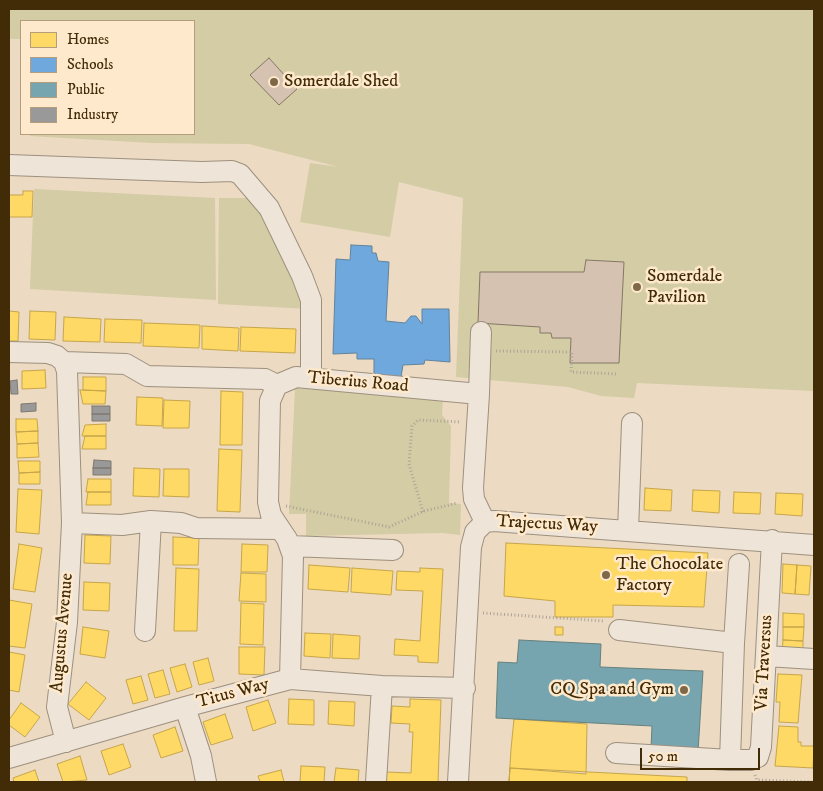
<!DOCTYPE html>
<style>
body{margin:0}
#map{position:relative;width:823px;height:791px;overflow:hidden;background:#ecdac2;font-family:"IM FELL DW Pica",serif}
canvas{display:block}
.frame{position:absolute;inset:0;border:10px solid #422b07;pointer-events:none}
.legend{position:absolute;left:20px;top:20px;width:175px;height:115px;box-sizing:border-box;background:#fee9cc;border:1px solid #b39d7d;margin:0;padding:6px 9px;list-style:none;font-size:15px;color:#422b07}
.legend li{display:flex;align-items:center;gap:10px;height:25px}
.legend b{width:25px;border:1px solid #b39d7d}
.scale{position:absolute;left:640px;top:748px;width:120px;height:22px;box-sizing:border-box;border:2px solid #422b07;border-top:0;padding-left:6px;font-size:15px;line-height:18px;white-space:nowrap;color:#422b07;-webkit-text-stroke:4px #fee9cc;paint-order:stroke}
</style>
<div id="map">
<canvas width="823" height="791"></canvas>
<div class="frame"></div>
<ul class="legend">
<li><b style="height:14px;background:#ffd966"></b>Homes</li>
<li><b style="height:14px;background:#6fa8dc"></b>Schools</li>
<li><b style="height:14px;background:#76a5af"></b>Public</li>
<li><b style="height:14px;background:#999"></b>Industry</li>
</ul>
<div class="scale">50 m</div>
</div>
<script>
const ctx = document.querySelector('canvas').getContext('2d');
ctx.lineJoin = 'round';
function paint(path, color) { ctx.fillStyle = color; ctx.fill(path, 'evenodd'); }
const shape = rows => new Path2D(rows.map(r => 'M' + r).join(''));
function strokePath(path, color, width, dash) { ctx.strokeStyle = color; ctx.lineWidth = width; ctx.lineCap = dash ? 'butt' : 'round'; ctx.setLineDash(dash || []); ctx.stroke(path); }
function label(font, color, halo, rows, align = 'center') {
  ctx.font = font + ' "IM FELL DW Pica",serif'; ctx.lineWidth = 5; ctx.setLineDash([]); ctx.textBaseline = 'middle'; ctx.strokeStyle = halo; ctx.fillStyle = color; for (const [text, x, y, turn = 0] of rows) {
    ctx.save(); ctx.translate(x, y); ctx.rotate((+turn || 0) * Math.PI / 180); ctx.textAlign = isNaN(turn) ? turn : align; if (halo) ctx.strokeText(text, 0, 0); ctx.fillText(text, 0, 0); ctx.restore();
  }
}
const green = shape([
 [9,9,814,9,814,391,637,383,634,398,601,396,568,387,456,377,463,198,399,182,390,237,300,222,310,163,339,167,249,144,152,143,30,136,30,134,194,134,194,21,21,21,21,39,9,39],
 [34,189,215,198,216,300,30,289],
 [219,198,267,198,309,309,218,304],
 [295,388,443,396,442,415,451,426,449,503,461,504,460,535,442,533,306,536,306,514,289,514]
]);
const homes = shape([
 [23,191,33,191,32,217,9,217,9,195,23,195,23,191],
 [9,311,19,312,18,341,9,341,9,311],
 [30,311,56,312,55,340,29,339,30,311],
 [64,317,101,319,100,342,63,341,64,317],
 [105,319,142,320,141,343,104,342,105,319],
 [144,323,200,325,199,348,143,346,144,323],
 [202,326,239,328,238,351,202,349,202,326],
 [241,327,296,329,295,353,240,351,241,327],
 [45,370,46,388,22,389,22,371,45,370],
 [83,377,106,377,106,391,83,390,83,377],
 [80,390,106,391,105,404,83,404,80,390],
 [221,391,243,392,242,445,220,445,221,391],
 [137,397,163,398,162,426,136,425,137,397],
 [164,400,190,401,189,428,163,428,164,400],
 [16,419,37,419,38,431,16,432,16,419],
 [106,424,106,436,82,436,85,425,106,424],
 [38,431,38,443,17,444,16,432,38,431],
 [85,436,106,436,106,449,82,449,85,436],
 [38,443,39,457,17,458,17,444,38,443],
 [219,449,242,450,240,512,217,511,219,449],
 [18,461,40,461,40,472,19,473,18,461],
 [134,468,160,469,159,497,133,496,134,468],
 [164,469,189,469,189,497,163,496,164,469],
 [40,472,40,484,19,484,19,473,40,472],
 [88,479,111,479,111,492,86,492,88,479],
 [645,488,672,490,671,511,644,510,645,488],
 [18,489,42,490,39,534,16,532,18,489],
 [693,490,720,491,719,513,692,511,693,490],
 [88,492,111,492,111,505,86,505,88,492],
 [734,492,761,493,760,514,733,513,734,492],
 [776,493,803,494,802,516,775,514,776,493],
 [85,535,111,536,110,564,84,563,85,535],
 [173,537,199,538,198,565,173,565,173,537],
 [506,543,708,553,704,607,613,605,613,617,555,617,555,601,504,596,506,543],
 [19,544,42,548,35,592,13,589,19,544],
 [242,544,268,545,267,572,241,572,242,544],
 [783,564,797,565,795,594,782,593,783,564],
 [309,565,350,568,348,592,308,589,309,565],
 [797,565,811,566,809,595,795,594,797,565],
 [176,568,199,569,197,631,174,631,176,568],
 [352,568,393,571,391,595,351,592,352,568],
 [420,568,443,569,438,663,418,662,418,656,394,655,395,639,420,641,423,591,396,590,397,571,420,572,420,568],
 [241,573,266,574,266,602,239,601,241,573],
 [84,582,110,583,109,611,83,610,84,582],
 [9,600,32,604,25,648,9,646,9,600],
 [241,603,264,604,263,645,240,644,241,603],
 [783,613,804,614,804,627,783,627,783,613],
 [83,627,109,631,105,658,80,654,83,627],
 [555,627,563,627,563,635,555,635,555,627],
 [783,627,804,627,803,641,783,640,783,627],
 [305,633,331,634,330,658,304,656,305,633],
 [333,634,360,636,359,659,332,658,333,634],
 [783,640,803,641,803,654,782,653,783,640],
 [239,647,265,647,264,675,239,674,239,647],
 [9,652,25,655,19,692,9,690,9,652],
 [208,658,214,681,199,685,193,662,208,658],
 [185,664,192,687,177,692,170,668,185,664],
 [163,670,170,694,155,698,148,674,163,670],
 [778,674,802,675,798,723,779,722,780,702,776,702,778,674],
 [141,676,148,700,133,704,126,680,141,676],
 [86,682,106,698,89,720,68,704,86,682],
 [289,699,314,700,314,725,288,724,289,699],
 [410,699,441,700,438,782,386,782,386,772,411,773,413,732,409,732,410,724,391,723,392,706,410,707,410,699],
 [268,700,276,723,253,731,246,707,268,700],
 [329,701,355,702,354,726,328,724,329,701],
 [21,703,40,717,25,737,9,725,9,720,21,703],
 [225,714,233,738,211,745,203,722,225,714],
 [514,719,587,724,586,774,510,768,509,782,511,749,514,719],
 [779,726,798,727,798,742,801,742,801,746,814,746,813,768,775,766,779,726],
 [175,727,183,751,161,758,153,735,175,727],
 [123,744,131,767,109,775,101,751,123,744],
 [80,756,87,780,63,782,57,764,80,756],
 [301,766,325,767,324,782,300,782,301,766],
 [336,768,359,770,358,782,334,782,336,768],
 [510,768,687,777,687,782,509,782,510,768],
 [35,770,39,782,14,782,13,778,35,770],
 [281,770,284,782,260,782,258,776,281,770]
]);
const schools = shape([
 [351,245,372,246,372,253,376,253,378,261,389,262,386,321,405,323,411,316,416,316,422,324,422,309,449,309,450,362,425,360,424,364,403,365,401,377,374,375,374,359,357,359,357,353,333,354,336,259,350,260,351,245]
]);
const public = shape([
 [519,640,601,644,600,667,703,671,698,752,651,748,652,726,496,718,498,662,517,663,519,640]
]);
const industry = shape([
 [17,380,18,394,11,394,10,381,17,380],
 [36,403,36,411,21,412,21,404,36,403],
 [92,406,110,406,110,414,92,414,92,406],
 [92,414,110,414,110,421,92,421,92,414],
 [94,460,111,461,111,468,93,468,94,460],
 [93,468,111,468,111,475,93,475,93,468]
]);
const building = shape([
 [269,58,297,89,279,105,250,75,269,58],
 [586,260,624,262,619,363,570,363,571,338,552,338,551,333,540,333,540,327,478,323,480,272,584,272,586,260]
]);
const path = shape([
 [496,351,572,352,571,372,617,374],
 [286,506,389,527,424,511,458,503],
 [423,512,409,464,412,426,418,420,461,422],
 [483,613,604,621],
 [755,775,757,780,814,782],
 [483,782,483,781]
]);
const minor = shape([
 [9,165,202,172,232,171,240,174,269,208,302,276,311,300,311,378],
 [9,352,48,353,57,356,64,362,67,371,72,523,67,622,57,707,66,742],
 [64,362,126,364,147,376,265,379,277,385],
 [479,394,481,332],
 [72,523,122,525,151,521,181,523,196,528,279,529],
 [628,531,632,423],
 [290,546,393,550],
 [619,630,734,643],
 [145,631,151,521],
 [766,656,814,659],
 [290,679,293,556,287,539,271,515,268,502,270,401,277,385,296,377,479,394,473,488,474,499,485,522],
 [185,707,201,756,206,782],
 [616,753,730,760,734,643,739,564],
 [9,758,185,707,290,679,382,686,465,688],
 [730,760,751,760,758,757,761,747,772,540],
 [376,782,382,686],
 [458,782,471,547,475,532,485,522,494,521,814,545]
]);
const markers = [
 [274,82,5,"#7e6848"],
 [637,287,5,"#7e6848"],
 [606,575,5,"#7e6848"],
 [684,690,5,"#7e6848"]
];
const poiNames = [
 ["Somerdale Shed",284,82],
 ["Somerdale",647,277],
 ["Pavilion",647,298],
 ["The Chocolate",616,565],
 ["Factory",616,586],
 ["CQ Spa and Gym",674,690,"right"]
];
const streetNames = [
 ["Tiberius Road",358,383,5],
 ["Trajectus Way",547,525,3],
 ["Augustus Avenue",63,633,-85],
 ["Via Traversus",765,663,-87],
 ["Titus Way",233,694,-15]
];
paint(green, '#d3cca4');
paint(homes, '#ffd966');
strokePath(homes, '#c6a54a', 1);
paint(schools, '#6fa8dc');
strokePath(schools, '#62829c', 1);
paint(public, '#76a5af');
strokePath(public, '#66807d', 1);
paint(industry, '#999');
strokePath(industry, '#7f786d', 1);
paint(building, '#d6c2b0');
strokePath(building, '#847866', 1);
strokePath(minor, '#9d907e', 22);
strokePath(path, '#aca497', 3, [1, 2.5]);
strokePath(minor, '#eee4d8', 20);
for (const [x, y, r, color] of markers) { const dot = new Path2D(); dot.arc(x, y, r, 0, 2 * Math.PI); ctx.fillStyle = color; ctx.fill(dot); strokePath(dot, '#fee9cc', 2); }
label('18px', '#422b07', '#fee9cc', poiNames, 'left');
label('18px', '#422b07', '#fee9cc', streetNames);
</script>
